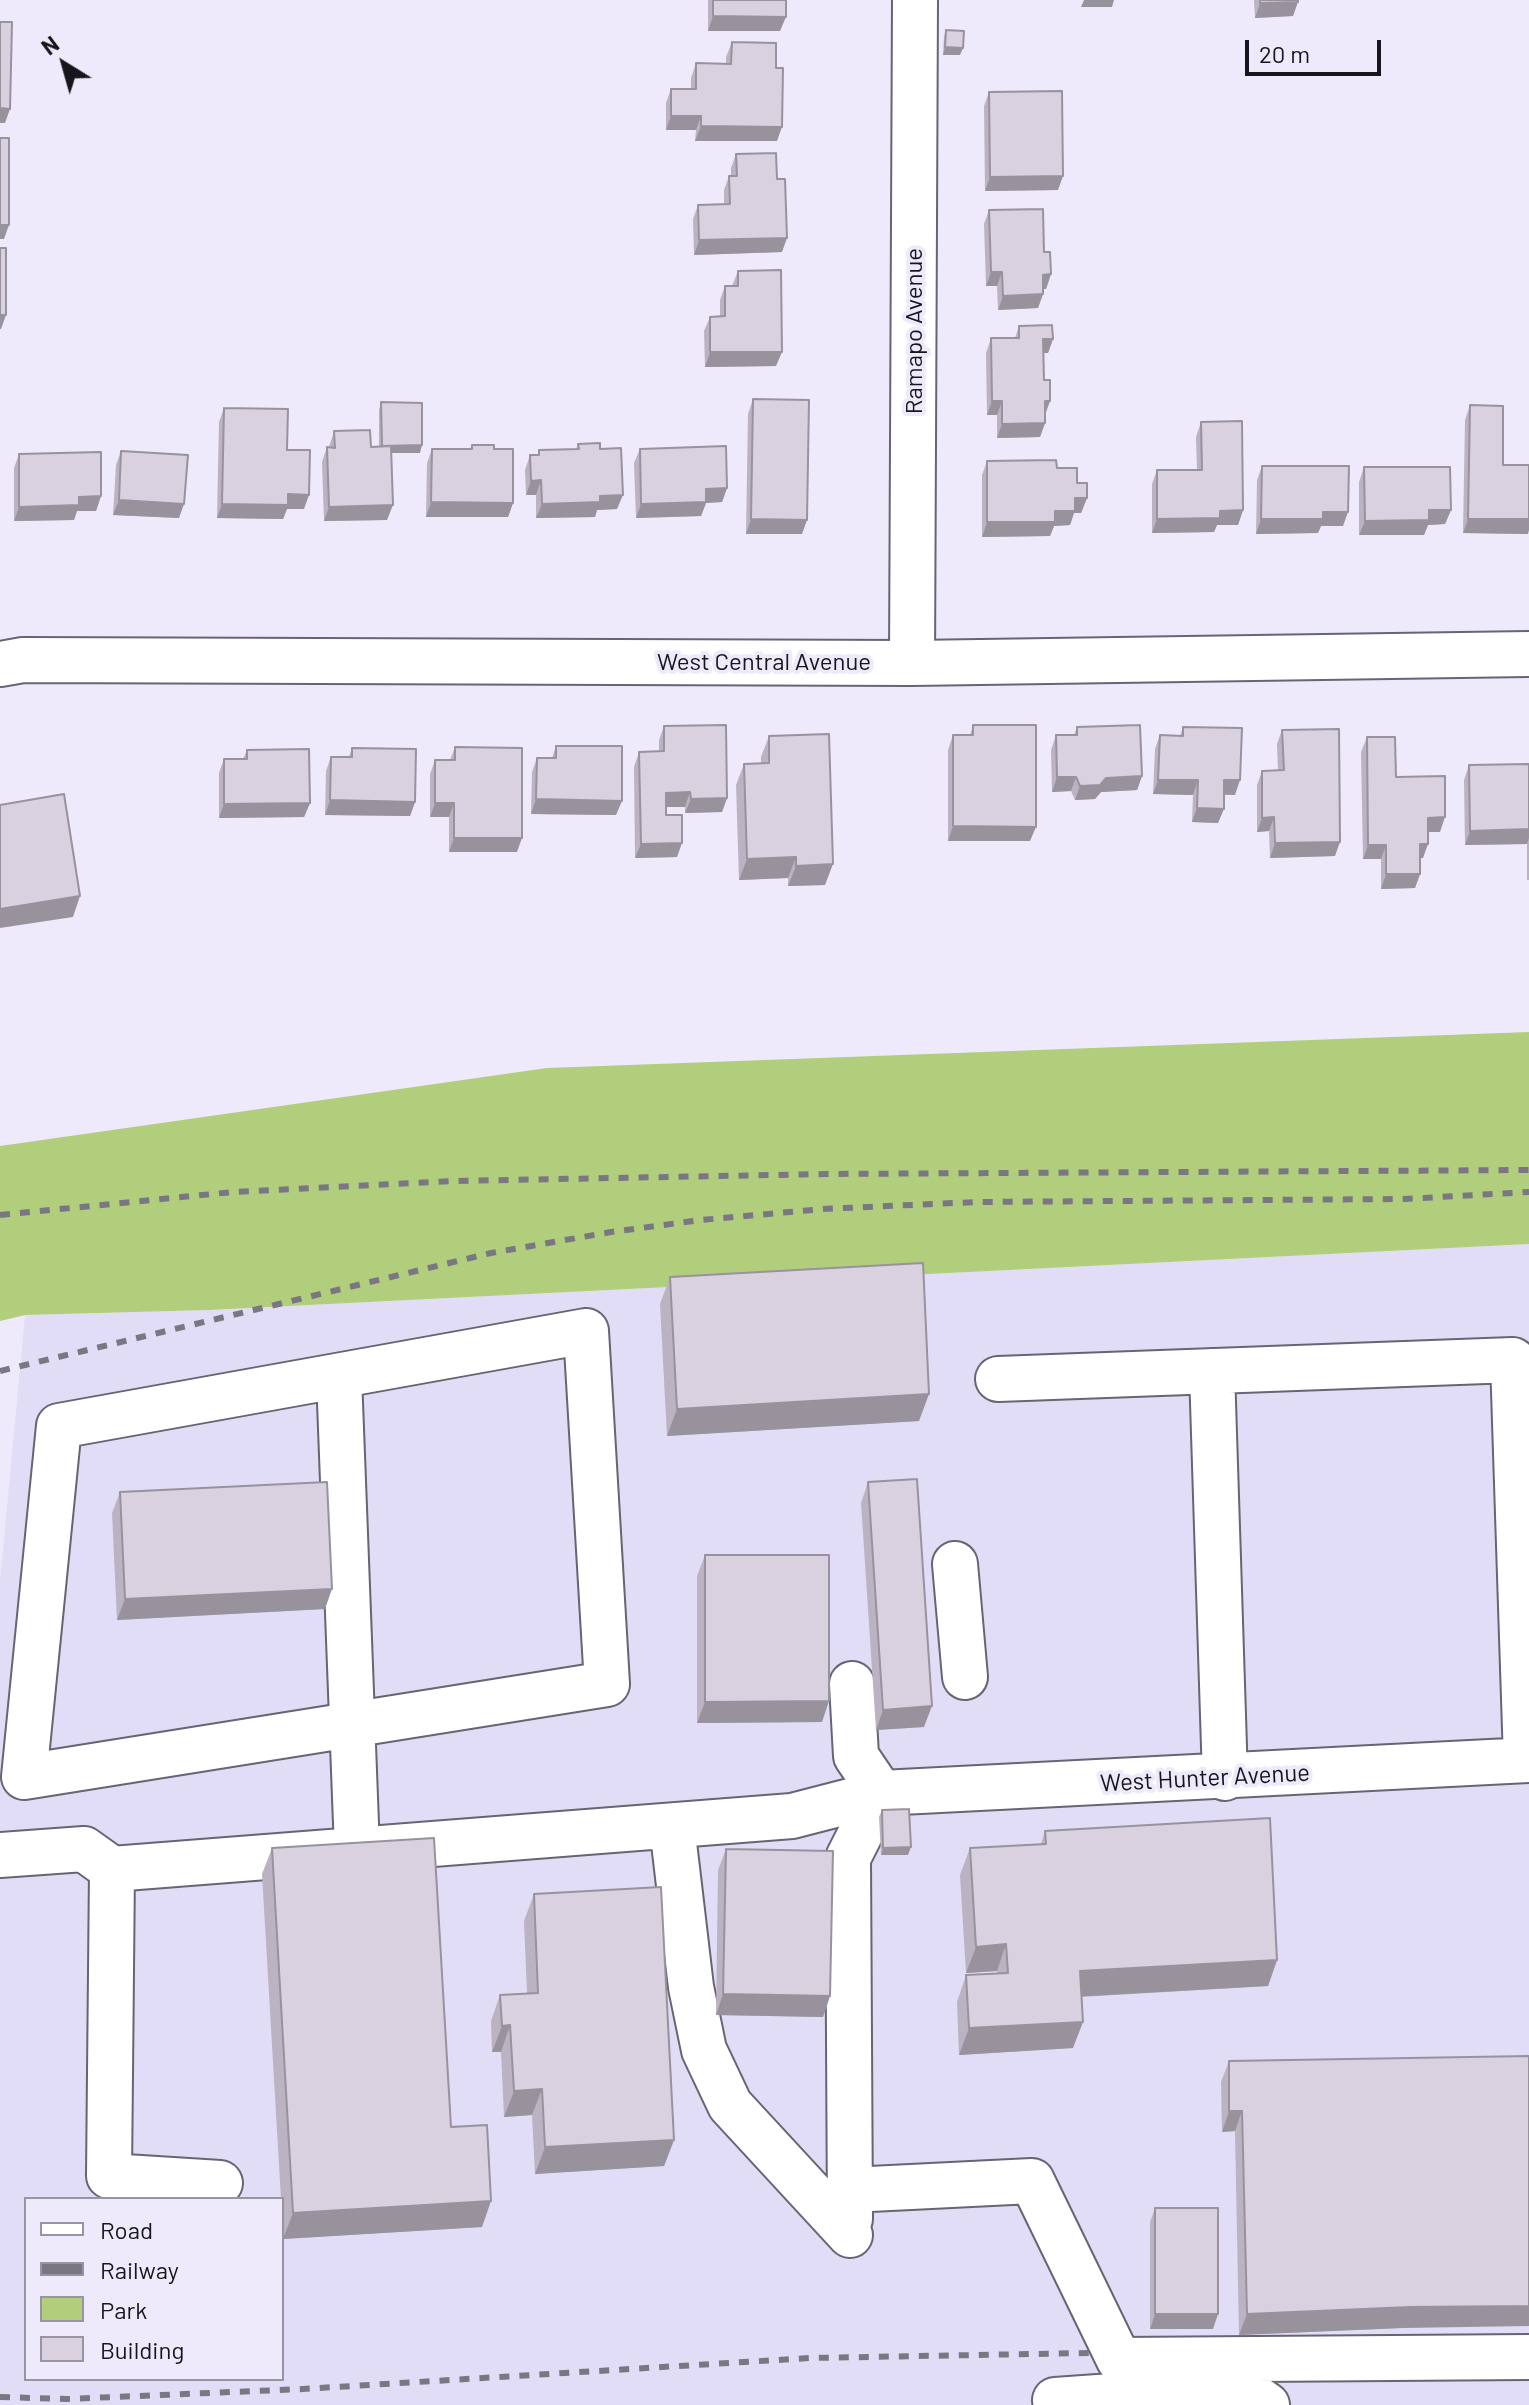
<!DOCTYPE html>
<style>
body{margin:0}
#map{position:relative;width:1529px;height:2405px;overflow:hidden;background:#eeeafc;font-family:Barlow,sans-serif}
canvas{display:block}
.legend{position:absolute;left:24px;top:2197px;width:260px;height:184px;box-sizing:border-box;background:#eeeafc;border:2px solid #9895a2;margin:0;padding:10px 14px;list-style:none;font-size:24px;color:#17161c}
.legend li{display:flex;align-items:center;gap:16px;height:40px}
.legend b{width:40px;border:2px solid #9895a2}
.north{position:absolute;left:24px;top:24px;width:80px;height:80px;-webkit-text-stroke:6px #eeeafc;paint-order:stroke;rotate:323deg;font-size:22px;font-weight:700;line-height:32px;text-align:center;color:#17161c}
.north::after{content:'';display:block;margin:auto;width:28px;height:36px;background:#17161c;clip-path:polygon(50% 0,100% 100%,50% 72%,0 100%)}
.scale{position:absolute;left:1245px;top:40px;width:136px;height:36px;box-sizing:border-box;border:4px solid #17161c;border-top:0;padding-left:10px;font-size:24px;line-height:28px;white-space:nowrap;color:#17161c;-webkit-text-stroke:6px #eeeafc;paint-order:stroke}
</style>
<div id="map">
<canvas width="1529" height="2405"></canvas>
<ul class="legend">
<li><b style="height:10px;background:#fff"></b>Road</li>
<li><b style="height:10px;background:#7a7783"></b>Railway</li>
<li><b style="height:22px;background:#b1ce7c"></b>Park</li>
<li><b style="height:22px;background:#d9d0e0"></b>Building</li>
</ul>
<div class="north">N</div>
<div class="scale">20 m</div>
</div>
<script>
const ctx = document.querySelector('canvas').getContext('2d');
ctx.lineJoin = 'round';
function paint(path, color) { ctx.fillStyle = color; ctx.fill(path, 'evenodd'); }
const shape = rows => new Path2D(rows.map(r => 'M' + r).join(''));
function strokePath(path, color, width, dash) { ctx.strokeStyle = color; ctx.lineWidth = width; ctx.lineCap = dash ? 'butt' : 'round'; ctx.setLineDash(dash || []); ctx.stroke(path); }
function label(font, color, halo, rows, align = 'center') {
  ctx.font = font + ' Barlow,sans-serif'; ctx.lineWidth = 8; ctx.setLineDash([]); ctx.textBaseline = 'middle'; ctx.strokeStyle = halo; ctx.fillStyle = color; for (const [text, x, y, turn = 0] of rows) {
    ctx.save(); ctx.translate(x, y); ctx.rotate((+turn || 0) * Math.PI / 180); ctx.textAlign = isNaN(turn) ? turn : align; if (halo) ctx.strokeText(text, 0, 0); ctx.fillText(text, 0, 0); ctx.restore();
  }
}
const built = shape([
 [1529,1244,1529,2405,0,2405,0,1581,25,1315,209,1310],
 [26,2199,282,2199,282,2379,26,2379]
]);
const green = shape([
 [1529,1032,1529,1244,209,1310,25,1315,0,1321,0,1146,547,1068]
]);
const minor = shape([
 [912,663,915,0],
 [0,664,23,660,912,663,1529,654],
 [586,1331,607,1684,24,1777,59,1426,586,1331],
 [1212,1371,1225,1778],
 [339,1376,357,1850],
 [998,1379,1513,1360,1526,1760],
 [955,1564,965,1677],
 [852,1684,856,1756,881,1793],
 [672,1826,691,1987,704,2050,730,2105,850,2235],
 [0,1855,84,1849,112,1869],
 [220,2183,109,2176,112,1869,792,1816,881,1793,1529,1760],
 [850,2190,1032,2181,1119,2360,1529,2357],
 [850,2219,848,1858,881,1793],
 [1055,2400,1241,2387,1267,2405]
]);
const rail = shape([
 [0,1215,233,1192,452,1181,826,1174,1529,1170],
 [0,1371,491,1253,611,1232,701,1220,823,1209,977,1202,1404,1199,1529,1192],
 [0,2397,67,2399,303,2389,810,2358,1089,2353]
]);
const wall = shape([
 [708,0,786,0,780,31,708,31],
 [1254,0,1298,0,1293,16,1255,18],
 [946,30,960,55,943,55,944,37],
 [732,42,777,141,695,141,696,130,666,130,666,103,671,89,691,89,691,78,696,63,726,64,726,57],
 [989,92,1058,190,985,191,984,106],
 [736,154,777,179,782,252,694,255,693,219,698,205,724,204,724,190,729,176,731,176,731,168],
 [989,210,1044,252,1051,274,1046,289,1043,289,1043,294,1038,308,998,310,997,286,986,286,984,224],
 [738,271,776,366,705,367,704,331,710,317,720,316,720,300,725,286,732,286],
 [1019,326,1053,339,1048,353,1043,353,1044,380,1050,401,1045,414,1045,423,1040,437,997,438,997,415,987,415,986,353,991,338,1015,338],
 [753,399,802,534,746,534,748,414],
 [381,402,420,453,391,453,387,520,324,521,322,462,327,447,329,447,334,431,371,447,379,446,379,410],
 [1470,405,1503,465,1528,534,1463,533,1465,420],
 [224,408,287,450,304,509,287,509,283,519,217,518,219,422],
 [1201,422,1243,510,1238,525,1217,525,1214,532,1152,533,1152,484,1157,470,1197,470,1196,437],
 [578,444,600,449,617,509,597,510,595,517,536,518,536,495,526,495,525,470,530,455,538,455,539,450,576,449],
 [472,445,494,449,513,503,508,517,426,517,427,463,432,449,470,449],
 [640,449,727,488,722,502,706,503,701,516,636,518,634,463],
 [121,451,179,518,113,515,116,465],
 [19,454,101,496,96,511,77,511,74,520,14,521,14,468],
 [987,461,1057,468,1077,483,1087,498,1081,513,1074,513,1070,525,1054,526,1050,536,982,537,982,475],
 [1262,466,1343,526,1321,526,1318,533,1256,534,1257,480],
 [1364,467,1451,510,1445,524,1428,525,1424,535,1359,535,1359,482],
 [973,725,1030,841,948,841,948,750,953,735,970,735],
 [664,726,727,798,722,812,685,813,685,807,666,807,666,815,677,857,635,858,634,767,639,752,659,752,659,740],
 [1077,727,1142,776,1137,790,1101,792,1095,799,1075,800,1071,791,1052,792,1051,750,1056,735,1074,735],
 [1183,727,1235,795,1224,795,1218,823,1192,822,1193,795,1153,794,1155,749,1160,735,1180,736],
 [1282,730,1335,856,1270,858,1269,831,1257,832,1257,785,1262,771,1278,771,1277,744],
 [769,736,825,885,788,886,788,878,739,880,736,785,744,764,761,764,761,757],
 [1367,737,1396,777,1440,832,1428,832,1423,858,1420,858,1420,874,1415,888,1381,889,1381,859,1363,859,1361,752],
 [556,746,616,815,531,814,532,772,537,758,552,758],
 [455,747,517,852,449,852,449,817,430,817,430,774,435,760,450,760],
 [352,748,415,802,410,816,325,815,326,771,331,757,349,757],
 [247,750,310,803,304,817,219,818,219,773,224,759,243,759],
 [1529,764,1529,880,1527,880,1527,844,1465,845,1464,780,1469,765],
 [670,1277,919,1421,667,1436,660,1304],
 [868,1482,924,1727,876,1730,861,1503],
 [120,1492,325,1609,117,1620,112,1513],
 [705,1555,822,1722,697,1723,697,1576],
 [882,1810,908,1855,881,1855,879,1817],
 [1045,1831,1277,1960,1268,1986,1081,1997,1073,2048,959,2055,957,2002,966,1975,997,1974,997,1971,966,1973,960,1875,970,1848,1041,1844],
 [272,1848,482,2227,283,2239,282,2199,281,2199,262,1874],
 [726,1849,830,1996,823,2017,716,2015,718,1870],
 [534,1894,674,2140,664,2166,535,2174,532,2115,504,2117,501,2052,492,2052,491,2021,500,1995,527,1993,524,1921],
 [1229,2061,1402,2328,1239,2335,1235,2131,1222,2132,1221,2082],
 [1155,2208,1213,2329,1150,2329,1150,2222]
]);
const shadedWall = shape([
 [1084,0,1114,0,1112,7,1081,7],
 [1298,2,1293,16,1255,18,1260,3],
 [713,16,786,17,780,31,708,31],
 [945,47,963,48,960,55,943,55],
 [0,108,10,109,5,123,0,123],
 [671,116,701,116,696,130,666,130],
 [701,126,782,127,777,141,695,141],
 [1063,176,1058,190,985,191,990,177],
 [0,225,9,225,4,239,0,239],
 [787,238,782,252,694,255,699,240],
 [991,272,1002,272,997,286,986,286],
 [1051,274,1046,289,1038,289,1043,275],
 [1043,294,1038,308,998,310,1003,296],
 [0,315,6,315,1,329,0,329],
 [1043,339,1053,339,1048,353,1038,353],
 [710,352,782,352,776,366,705,367],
 [992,401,1002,401,997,415,987,415],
 [1045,401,1050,401,1045,415],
 [1045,423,1040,437,997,438,1002,424],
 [422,445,420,453,379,453,382,446],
 [541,480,536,495,526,495,531,481],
 [727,488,722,502,706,503,701,516,636,518,641,504,706,489],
 [288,494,309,495,304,509,287,509,283,519,217,518,222,504],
 [623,495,617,509,597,510,595,517,536,518,542,504,600,496],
 [101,496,96,511,77,511,74,520,14,521,19,507,79,497],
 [1075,498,1087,498,1081,513,1074,513,1070,525,1054,526,1050,536,982,537,987,522,1055,511],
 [119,500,184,504,179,518,113,515],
 [431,502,513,503,508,517,426,517],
 [393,505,387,520,324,521,329,507],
 [1243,510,1238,525,1217,525,1214,532,1152,533,1157,519,1220,511],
 [1429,510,1451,510,1445,524,1428,525,1424,535,1359,535,1365,521],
 [1323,512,1348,512,1343,526,1321,526,1318,533,1256,534,1261,519],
 [1529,518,1529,530,1528,534,1463,533,1468,519],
 [751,519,807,520,802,534,746,534],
 [1142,776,1137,790,1101,792,1095,799,1075,800,1080,786,1106,778],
 [1057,777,1076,777,1071,791,1052,792],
 [1158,780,1198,780,1193,795,1153,794],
 [1224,780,1240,780,1235,795,1219,794],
 [690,792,685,807,661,807,666,793],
 [727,798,722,812,685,813,691,799],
 [536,799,622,801,616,815,531,814],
 [330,800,415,802,410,816,325,815],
 [310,803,304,817,219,818,224,804],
 [435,803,454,803,449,817,430,817],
 [1197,808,1224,809,1218,823,1192,822],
 [1274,817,1269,831,1257,832,1262,818],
 [1445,817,1440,832,1423,832,1428,818],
 [953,826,1036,827,1030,841,948,841],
 [1529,829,1529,838,1527,844,1465,845,1470,831],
 [454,838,522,838,517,852,449,852],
 [1340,842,1335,856,1270,858,1275,843],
 [682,843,677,857,635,858,641,844],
 [1420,844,1428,844,1423,858,1415,858],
 [1368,845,1386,845,1381,859,1363,859],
 [796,857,788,878,739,880,747,859],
 [833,864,825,885,788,886,796,866],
 [1386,874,1420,874,1415,888,1381,889],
 [80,896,73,917,0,928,0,909],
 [929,1394,919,1421,667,1436,677,1409],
 [332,1589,325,1609,117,1620,125,1599],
 [829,1701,822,1722,697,1723,705,1702],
 [932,1706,924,1727,876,1730,883,1710],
 [911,1847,908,1855,881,1855,883,1848],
 [1006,1944,997,1971,966,1973,976,1947],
 [1277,1960,1268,1986,1071,1997,1080,1971],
 [723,1994,830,1996,823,2017,716,2015],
 [1083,2022,1073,2048,959,2055,969,2028],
 [510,2025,501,2052,492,2052,502,2026],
 [542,2089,532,2115,504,2117,514,2091],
 [1229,2111,1242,2111,1235,2131,1222,2132],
 [674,2140,664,2166,535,2174,545,2147],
 [491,2201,482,2227,283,2239,293,2213],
 [1529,2306,1529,2326,1402,2328,1239,2335,1247,2314,1410,2307],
 [1155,2314,1218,2314,1213,2329,1150,2329]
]);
const building = shape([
 [713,0,786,0,786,17,713,16,713,0],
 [1260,0,1298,0,1298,2,1260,3,1260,0],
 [0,22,12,22,10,109,0,108,0,22],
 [946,30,964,31,963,48,945,47,946,30],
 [732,42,776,43,776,68,783,68,782,127,701,126,701,116,671,116,671,89,696,89,696,63,731,64,732,42],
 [1062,91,1063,176,990,177,989,92,1062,91],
 [0,138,9,138,9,225,0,225,0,138],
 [776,153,777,179,785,179,787,238,699,240,698,205,730,204,729,176,737,176,736,154,776,153],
 [1043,209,1044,252,1050,252,1051,274,1043,275,1043,294,1003,296,1002,272,991,272,989,210,1043,209],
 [0,248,6,248,6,315,0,315,0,248],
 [781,270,782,352,710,352,710,317,725,316,725,286,738,286,738,271,781,270],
 [1052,325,1053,339,1043,339,1044,380,1050,380,1050,401,1045,401,1045,423,1002,424,1002,401,992,401,991,338,1019,338,1019,326,1052,325],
 [753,399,809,400,807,520,751,519,753,399],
 [381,402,422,403,422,445,382,446,381,402],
 [1470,405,1503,406,1503,465,1529,465,1529,519,1468,519,1470,405],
 [224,408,288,409,287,450,310,450,309,495,288,494,288,505,222,504,224,408],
 [1242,421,1243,510,1220,511,1220,518,1157,519,1157,470,1202,470,1201,422,1242,421],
 [370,430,371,447,391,446,393,505,329,507,327,447,335,448,334,431,370,430],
 [600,443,600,449,621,448,623,495,600,496,600,502,542,504,541,480,531,481,530,455,539,455,539,450,579,449,578,444,600,443],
 [472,445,494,445,494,449,513,449,513,503,431,502,432,449,472,449,472,445],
 [726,446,727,488,706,489,706,502,641,504,640,449,726,446],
 [121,451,188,455,184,504,119,500,121,451],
 [101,452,101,496,79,497,79,505,19,507,19,454,101,452],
 [1056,460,1057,468,1077,468,1077,483,1087,483,1087,498,1075,498,1075,511,1055,511,1055,522,987,522,987,461,1056,460],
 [1262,466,1349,466,1348,512,1323,512,1323,519,1261,519,1262,466],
 [1364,467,1450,467,1451,510,1429,510,1429,520,1365,521,1364,467],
 [726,725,727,798,691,799,690,792,666,793,666,815,682,815,682,843,641,844,639,752,664,751,664,726,726,725],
 [973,725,1036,725,1036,827,953,826,953,735,973,735,973,725],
 [1140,725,1142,776,1106,778,1100,785,1080,786,1076,777,1057,777,1056,735,1077,735,1077,727,1140,725],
 [1183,727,1242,728,1240,780,1224,780,1224,809,1197,808,1198,780,1158,780,1160,735,1183,736,1183,727],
 [1339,729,1340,842,1275,843,1274,817,1262,818,1262,771,1284,770,1282,730,1339,729],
 [829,734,833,864,796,866,796,857,747,859,744,764,769,763,769,736,829,734],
 [1367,737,1395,737,1396,777,1445,776,1445,817,1428,818,1428,844,1420,844,1420,874,1386,874,1386,845,1368,845,1367,737],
 [556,746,622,746,622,801,536,799,537,758,556,758,556,746],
 [455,747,522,748,522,838,454,838,454,803,435,803,435,760,455,760,455,747],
 [352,748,416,749,415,802,330,800,331,757,352,757,352,748],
 [309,749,310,803,224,804,224,759,247,759,247,750,309,749],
 [1529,764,1529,829,1470,831,1469,765,1529,764],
 [64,794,80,896,0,909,0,805,64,794],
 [923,1263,929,1394,677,1409,670,1277,923,1263],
 [917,1479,932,1706,883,1710,868,1482,917,1479],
 [327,1482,332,1589,125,1599,120,1492,327,1482],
 [705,1555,829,1555,829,1701,705,1702,705,1555],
 [909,1809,911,1847,883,1848,882,1810,909,1809],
 [1270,1818,1277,1960,1080,1971,1083,2022,969,2028,966,1975,1008,1973,1006,1944,976,1947,970,1848,1046,1844,1045,1831,1270,1818],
 [434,1838,451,2127,487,2125,491,2201,293,2213,272,1848,434,1838],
 [726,1849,833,1851,830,1996,723,1994,726,1849],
 [661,1887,674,2140,545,2147,542,2089,514,2091,510,2025,502,2026,500,1995,538,1993,534,1894,661,1887],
 [1529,2056,1529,2306,1410,2307,1247,2314,1242,2111,1229,2111,1229,2061,1529,2056],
 [1155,2208,1218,2208,1218,2314,1155,2314,1155,2208]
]);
const streetNames = [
 ["Ramapo Avenue",914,331,-90],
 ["West Central Avenue",764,662],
 ["West Hunter Avenue",1205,1778,-3]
];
paint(built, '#e2ddf6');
paint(green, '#b1ce7c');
strokePath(minor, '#676473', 48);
strokePath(minor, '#fff', 44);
strokePath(rail, '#7a7783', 6, [10, 10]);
paint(wall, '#bbb3c1');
paint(shadedWall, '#98929d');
paint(building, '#d9d0e0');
strokePath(building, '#98929d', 2);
label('24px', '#17161c', '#eeeafc', streetNames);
</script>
